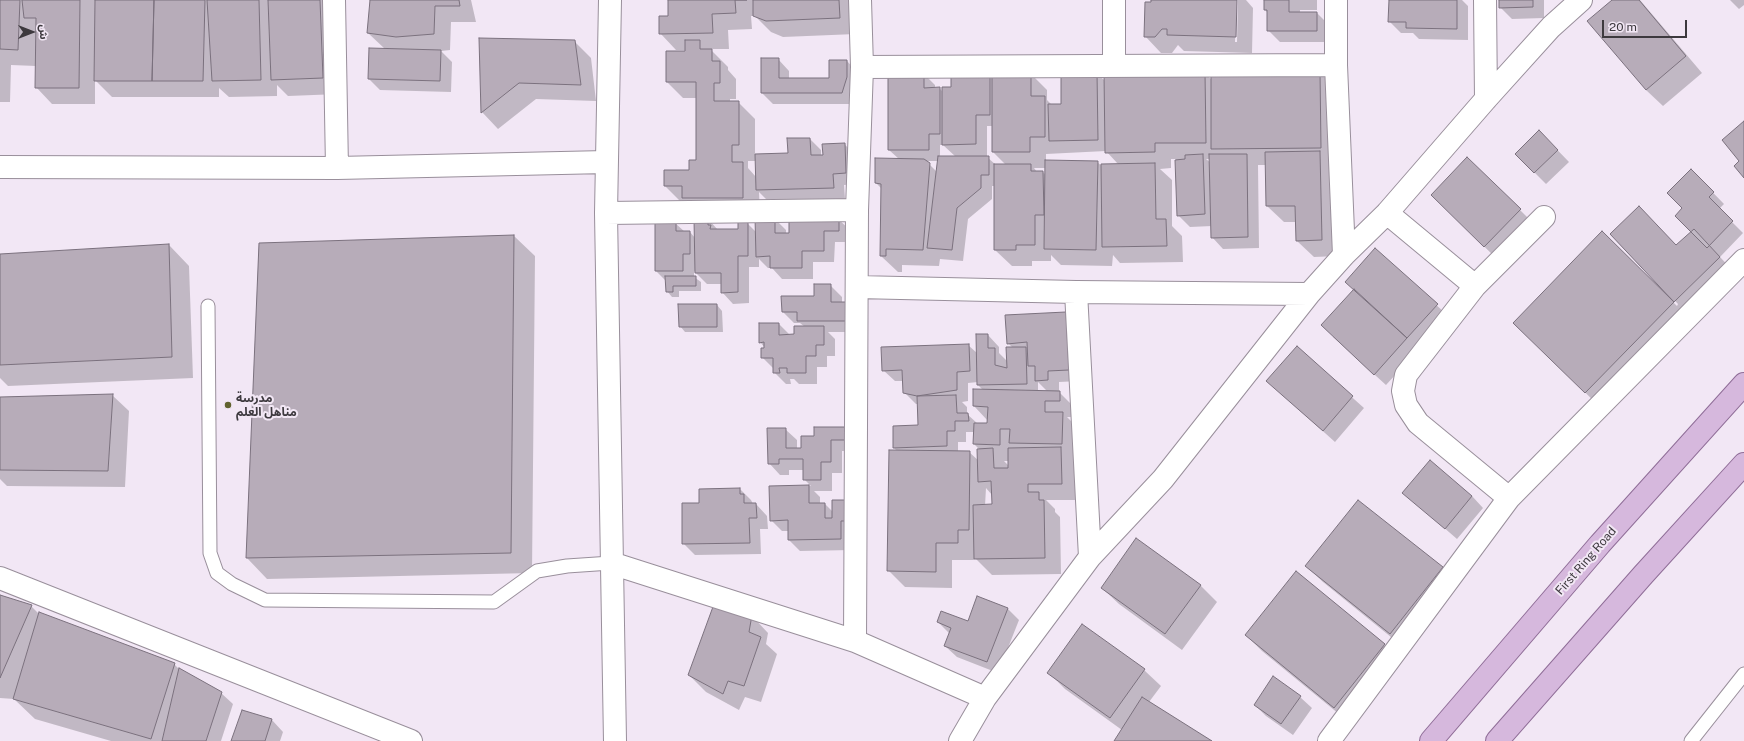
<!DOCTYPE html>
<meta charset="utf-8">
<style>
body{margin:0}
#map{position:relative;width:1744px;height:741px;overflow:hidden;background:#f2e7f5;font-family:"Public Sans","Noto Sans Arabic",sans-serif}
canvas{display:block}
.north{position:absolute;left:12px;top:12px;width:40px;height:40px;-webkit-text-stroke:3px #f2e7f5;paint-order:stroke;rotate:90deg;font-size:11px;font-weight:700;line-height:16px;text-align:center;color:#3d393e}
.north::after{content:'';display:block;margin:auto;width:14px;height:18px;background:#3d393e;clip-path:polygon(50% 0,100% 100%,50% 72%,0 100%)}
.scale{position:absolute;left:1602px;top:20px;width:85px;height:18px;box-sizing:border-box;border:2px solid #3d393e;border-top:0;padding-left:5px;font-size:12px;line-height:14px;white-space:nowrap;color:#3d393e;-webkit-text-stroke:3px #f2e7f5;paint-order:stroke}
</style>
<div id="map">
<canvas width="1744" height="741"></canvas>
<div class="north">ش</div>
<div class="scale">20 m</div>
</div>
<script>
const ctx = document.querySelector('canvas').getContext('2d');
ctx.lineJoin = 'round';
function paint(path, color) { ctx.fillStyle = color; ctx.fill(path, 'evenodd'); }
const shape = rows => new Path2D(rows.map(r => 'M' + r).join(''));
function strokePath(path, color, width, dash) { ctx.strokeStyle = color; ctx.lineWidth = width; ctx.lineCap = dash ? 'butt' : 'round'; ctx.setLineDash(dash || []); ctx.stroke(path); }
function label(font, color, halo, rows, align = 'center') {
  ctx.font = font + ' "Public Sans","Noto Sans Arabic",sans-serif'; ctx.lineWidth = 4; ctx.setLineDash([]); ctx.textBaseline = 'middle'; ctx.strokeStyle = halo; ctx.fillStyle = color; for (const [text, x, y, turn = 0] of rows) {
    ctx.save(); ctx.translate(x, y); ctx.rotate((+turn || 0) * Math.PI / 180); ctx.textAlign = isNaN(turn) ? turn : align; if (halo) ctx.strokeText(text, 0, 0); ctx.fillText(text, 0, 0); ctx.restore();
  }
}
const shadow = shape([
 [0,0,334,0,339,94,288,96,277,85,277,96,229,97,219,88,219,97,112,97,95,80,95,104,52,104,36,87,36,66,11,65,10,102,0,102],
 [371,0,471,0,476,22,451,22,450,50,441,51,452,62,451,92,380,90,369,79,385,49,368,33],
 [668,0,855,0,856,34,783,37,771,32,755,16,751,16,752,29,728,30,729,49,710,49,728,67,728,70,736,79,736,99,730,99,730,102,738,102,755,119,755,155,789,154,810,139,821,150,821,156,844,144,856,155,857,184,844,185,845,199,768,201,759,192,760,214,681,202,665,186,690,171,697,161,697,98,683,98,667,82,686,52,686,50,676,50,660,33,669,17],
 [748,161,756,161,756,177,748,168],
 [1152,0,1236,0,1235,42,1237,42,1238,0,1246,0,1253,8,1252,53,1184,51,1178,45,1172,53,1161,53,1145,36],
 [1265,0,1317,0,1317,10,1300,10,1300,13,1317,13,1328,24,1328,42,1280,42,1268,30,1268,13,1265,10],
 [1390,0,1462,0,1468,6,1468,40,1419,39,1413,33,1401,33,1389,21],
 [1500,0,1544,0,1544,18,1512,19,1500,7],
 [1613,0,1640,0,1702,73,1663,106,1646,90],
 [1730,0,1744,0,1744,5,1739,9],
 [480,39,574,41,591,58,596,101,536,99,498,129,482,112],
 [778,59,789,71,789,79,830,79,847,61,858,73,854,104,773,104,762,93],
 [952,72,1031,74,1047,90,1047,100,1052,105,1062,105,1097,73,1105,81,1205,73,1212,80,1319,72,1336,88,1338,256,1314,257,1297,241,1297,222,1284,222,1267,206,1266,165,1258,165,1259,248,1223,249,1212,237,1212,226,1190,227,1178,215,1176,159,1171,159,1171,168,1160,169,1172,180,1172,226,1182,236,1183,262,1120,263,1113,255,1112,266,1061,265,1051,255,1051,261,1032,261,1032,266,1012,266,995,250,995,186,992,186,992,199,968,219,963,261,940,259,939,266,902,265,902,272,898,272,881,256,882,189,876,183,899,159,889,150,924,74,935,85,935,89,939,88,943,92,952,88],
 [987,126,993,126,993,152,1006,165,996,165,987,157],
 [940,145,943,145,956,157,940,157],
 [1106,151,1118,164,1103,167,1097,162,1046,161,1046,154],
 [1206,159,1211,159,1211,163],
 [925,161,939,161,937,172,929,164],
 [1034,168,1046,168,1046,175,1043,172,1037,172],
 [1539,131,1569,162,1546,184,1516,154],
 [1691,170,1724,204,1719,209,1743,233,1720,257,1736,274,1606,413,1535,343,1602,232,1677,306,1678,304,1612,234,1677,246,1692,232,1683,208],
 [1432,195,1520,210,1536,226,1501,263],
 [774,218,786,230,786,234,838,219,850,230,850,242,835,242,834,262,813,262,813,279,782,279,772,268,768,268,759,259,759,267,749,267,749,303,733,304,722,292,722,284,707,284,694,271,694,277,701,282,701,291,679,291,679,297,672,297,667,291,666,281,656,271,675,223,685,232,690,232,695,238,708,219,718,230,739,230,747,223,756,232],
 [514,236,535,256,532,573,267,579,247,558,259,244],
 [169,245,189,266,193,378,8,386,0,378,0,255],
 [1375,250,1454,321,1419,349,1386,385,1333,337,1354,290],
 [830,285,842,297,842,303,861,332,828,332,835,339,835,356,827,356,827,367,817,367,817,384,799,384,794,379,790,379,791,384,786,384,774,372,774,369,762,357,766,349,760,342,779,324,790,335,795,335,805,327,800,323,794,323,783,312,815,297],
 [717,305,722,311,723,332,685,332,680,326],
 [1066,313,1077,324,1080,381,1059,382,1059,392,1076,409,1076,417,1067,417,1079,429,1078,460,1073,460,1077,465,1078,500,1046,500,1055,509,1055,512,1060,517,1061,574,992,575,974,557,974,560,952,560,952,588,905,587,888,570,897,451,894,448,919,426,919,404,916,404,904,392,904,381,895,381,883,370,968,345,977,353,988,335,999,347,999,353,1008,362,1013,348,1008,343],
 [978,382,978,385,984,391,974,406,988,421,988,424,978,424,967,414,967,407,962,402,968,401,968,383],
 [1038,382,1048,392,1038,392],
 [966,432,974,432,974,444,980,450,979,461,969,452,958,452,958,442,966,442],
 [1004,461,1009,461,1009,466],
 [986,488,992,495,993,505,985,506],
 [1297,348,1364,408,1335,442,1267,381],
 [112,395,129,411,125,487,7,486,0,479,0,398],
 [850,428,861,451,842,451,842,473,832,473,832,491,814,491,820,497,820,504,825,504,833,512,847,501,852,550,800,551,789,540,789,531,782,531,771,520,770,487,811,486,804,479,804,470,789,470,789,475,780,475,769,463,785,429,797,440,797,449,802,449,815,437],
 [740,489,751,500,753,504,756,504,767,516,768,529,760,529,761,554,695,555,683,543,700,504],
 [1404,493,1472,496,1483,508,1457,539],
 [1358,501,1442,568,1459,584,1407,650,1323,582,1306,566],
 [1296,573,1384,645,1401,661,1350,723,1262,651,1246,635],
 [1200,585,1217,602,1182,650,1119,604,1102,588],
 [0,596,31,606,39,614,174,664,181,671,221,693,233,704,221,741,111,741,35,719,14,699,0,698],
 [1007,608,1019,620,998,673,957,657,945,646,950,634,938,622,969,622],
 [752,616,768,633,766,644,777,654,761,702,745,697,739,710,706,692,689,675],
 [1144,670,1161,686,1149,702,1210,741,1115,741,1122,730,1065,689,1048,672],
 [1300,697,1312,708,1293,735,1266,716,1255,705],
 [243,711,272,720,283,732,280,741,232,741]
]);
const building = shape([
 [0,0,20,0,18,50,0,49,0,0],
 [22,0,80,0,79,88,35,88,36,18,24,18,22,0],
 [95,0,154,0,152,81,94,81,95,0],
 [154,0,205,0,203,81,152,81,154,0],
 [207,0,259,0,261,80,212,81,207,0],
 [268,0,320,0,323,78,271,80,268,0],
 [370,0,459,0,460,6,435,6,434,34,396,37,367,33,370,0],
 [668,0,747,0,735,0,736,13,712,14,713,33,659,34,659,16,668,16,668,0],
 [753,0,839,0,840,18,766,21,753,16,753,0],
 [1151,0,1237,0,1236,37,1167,35,1167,29,1162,29,1155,37,1144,37,1145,2,1151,2,1151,0],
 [1264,0,1289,0,1289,12,1317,12,1317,31,1267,31,1267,10,1264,10,1264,0],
 [1389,0,1457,0,1457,29,1406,28,1406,22,1388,22,1389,0],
 [1499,0,1533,0,1533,7,1499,8,1499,0],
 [1612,0,1639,0,1686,56,1646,90,1587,21,1612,0],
 [479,38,575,40,581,85,519,83,481,113,479,38],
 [685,40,700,40,700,49,712,49,712,61,720,61,720,83,714,83,714,101,739,101,739,145,732,145,732,162,743,162,743,198,682,198,682,186,664,186,664,170,689,170,689,160,696,160,696,82,666,82,666,51,685,51,685,40],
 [369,48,441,50,440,81,368,79,369,48],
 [761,58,779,58,779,78,829,78,829,60,847,60,847,77,842,93,761,93,761,58],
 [990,70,990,115,976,115,976,144,942,145,942,87,951,87,951,71,990,70],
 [1320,71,1321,148,1211,149,1211,72,1320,71],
 [1061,72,1097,72,1098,140,1049,141,1048,104,1061,104,1061,72],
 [1205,72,1206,143,1155,143,1155,152,1105,153,1104,73,1205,72],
 [888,73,924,73,924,88,940,87,940,134,929,134,929,150,888,150,888,73],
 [992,73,1031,73,1031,96,1045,96,1045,137,1030,137,1030,152,992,152,992,73],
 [1744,121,1744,178,1734,166,1739,161,1722,140,1744,121],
 [1539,130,1558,150,1534,173,1515,154,1539,130],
 [787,138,810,138,811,155,823,155,822,144,845,143,846,173,833,174,834,188,756,190,755,154,788,153,787,138],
 [1320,151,1322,240,1296,241,1295,206,1266,206,1265,152,1320,151],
 [1203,154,1205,214,1177,216,1175,160,1185,159,1185,155,1203,154],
 [1209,154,1247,154,1248,237,1211,238,1209,154],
 [938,156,989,156,989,175,981,175,981,188,957,208,952,250,927,248,938,156],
 [1467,157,1521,209,1484,247,1431,195,1467,157],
 [875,158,924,159,930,163,923,250,886,249,886,256,880,256,881,184,875,183,875,158],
 [1045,160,1098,161,1096,250,1044,249,1045,160],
 [1155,163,1156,219,1166,219,1167,246,1102,247,1101,164,1155,163],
 [994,164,1031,164,1031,171,1043,171,1044,215,1035,215,1035,245,1016,245,1016,250,994,250,994,164],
 [1691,169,1714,192,1709,197,1733,221,1707,248,1675,216,1682,208,1667,193,1691,169],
 [1639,206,1676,245,1694,229,1720,257,1674,302,1610,234,1639,206],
 [755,217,775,217,775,233,789,233,789,218,839,218,839,231,824,231,824,251,802,251,802,268,770,268,770,256,756,257,755,217],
 [708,218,708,225,711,225,710,229,738,229,738,222,748,222,748,256,738,256,738,292,721,293,721,273,695,273,694,219,708,218],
 [655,222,676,222,676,231,690,231,690,254,683,254,683,271,655,271,655,222],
 [1602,231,1674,302,1585,393,1513,323,1602,231],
 [514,235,511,553,246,558,259,243,514,235],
 [169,244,172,357,0,365,0,254,169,244],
 [1375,248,1438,304,1407,338,1345,282,1375,248],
 [665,276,696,276,696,286,673,286,673,292,666,292,665,276],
 [814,284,831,284,831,302,850,302,850,321,797,321,797,312,782,312,781,296,814,296,814,284],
 [1354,289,1407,338,1374,375,1321,325,1354,289],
 [678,304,717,304,717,327,679,327,678,304],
 [1066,312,1069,370,1048,371,1048,380,1035,381,1035,366,1028,366,1027,342,1007,344,1005,315,1066,312],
 [759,323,779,323,779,335,794,334,794,326,824,326,824,345,816,345,816,356,806,356,806,373,787,373,787,368,779,368,780,373,773,373,773,358,761,358,761,348,764,348,764,342,759,343,759,323],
 [976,334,988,334,988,348,995,348,995,365,1007,368,1006,347,1026,347,1027,384,977,385,976,334],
 [969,344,970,371,957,372,957,390,917,396,903,393,902,370,882,371,881,347,969,344],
 [1297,346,1353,396,1323,431,1266,381,1297,346],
 [973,389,1060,391,1060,401,1045,401,1045,412,1063,412,1062,444,1009,443,1010,429,1000,429,1000,445,973,444,974,423,987,423,988,407,973,406,973,389],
 [113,394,108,471,0,470,0,397,113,394],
 [956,395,957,413,968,413,969,421,955,421,955,431,947,431,947,446,893,448,893,426,918,425,917,396,956,395],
 [814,427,850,427,850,440,831,440,831,462,821,462,821,480,803,480,803,459,779,459,779,464,768,464,767,428,786,428,786,448,801,448,801,436,814,436,814,427],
 [1061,447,1062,484,1028,484,1028,492,1039,492,1039,500,1044,500,1045,558,974,559,973,505,992,504,991,481,978,482,977,449,993,448,994,468,1008,468,1008,448,1061,447],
 [889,450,970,451,969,530,958,530,958,543,936,543,936,572,887,571,889,450],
 [1430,460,1472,496,1445,529,1402,493,1430,460],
 [809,485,809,503,825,503,825,518,832,518,832,500,847,500,848,521,841,521,841,539,788,540,788,520,770,521,769,486,809,485],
 [740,488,740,494,744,494,744,503,756,503,757,518,749,518,750,543,682,544,682,503,699,503,699,489,740,488],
 [1358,500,1443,567,1390,634,1305,566,1358,500],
 [1136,538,1201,585,1165,634,1101,588,1136,538],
 [1296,571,1385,644,1334,708,1245,635,1296,571],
 [0,595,32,605,0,678,0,595],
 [977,596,1008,608,987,662,944,646,951,628,937,622,941,611,968,621,977,596],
 [714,604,752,615,749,632,761,637,744,686,728,681,723,694,688,675,714,604],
 [39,612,175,663,151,739,13,699,39,612],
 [1082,624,1145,669,1110,718,1047,673,1082,624],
 [179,668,222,692,206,741,162,741,179,668],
 [1273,676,1301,696,1281,724,1254,705,1273,676],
 [1142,697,1212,741,1114,741,1142,697],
 [242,710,272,719,265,741,231,741,242,710]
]);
const lane = shape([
 [208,306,210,553,217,573,232,584,265,600,494,602,537,571,567,566,611,563],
 [1691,741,1744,674]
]);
const street = shape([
 [334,0,337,168],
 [610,0,606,213,615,741],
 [1336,0,1336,65,1344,255],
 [1485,0,1486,99],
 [1114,66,1114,0],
 [862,67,1336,65],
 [0,167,337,168,606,162],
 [606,213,857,210],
 [1387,213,1475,286],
 [857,287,1076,292,1309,294],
 [1076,292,1090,557],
 [1509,498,1418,423,1406,405,1403,391,1406,375,1475,286,1544,217],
 [611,563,855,641,985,698],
 [0,578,411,741],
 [855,641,857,210,862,67,860,0],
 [960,741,985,698,1090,557,1163,479,1309,294,1344,255,1387,213,1486,99,1551,27,1581,0],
 [1329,741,1509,498,1744,260]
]);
const primary = shape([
 [1431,741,1600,544,1744,384],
 [1497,741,1643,575,1744,464]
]);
const markers = [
 [228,405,4,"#61622f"]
];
const poiNames = [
 ["مدرسة",236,398],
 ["مناهل العلم",236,412]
];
const streetNames = [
 ["First Ring Road",1586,561,-49]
];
paint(shadow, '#0003');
paint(building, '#b7acb9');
strokePath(building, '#7b717e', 1);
strokePath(lane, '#998f9b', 15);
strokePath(street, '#998f9b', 24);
strokePath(primary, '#8f6d97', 24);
strokePath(lane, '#fff', 13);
strokePath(street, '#fff', 22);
strokePath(primary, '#d6b8dd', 22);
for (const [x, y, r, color] of markers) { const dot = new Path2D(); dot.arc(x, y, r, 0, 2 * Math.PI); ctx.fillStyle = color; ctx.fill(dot); strokePath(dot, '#f2e7f5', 1.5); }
label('bold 12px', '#3d393e', '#f2e7f5', poiNames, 'left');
label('12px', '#3d393e', '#f2e7f5', streetNames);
</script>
